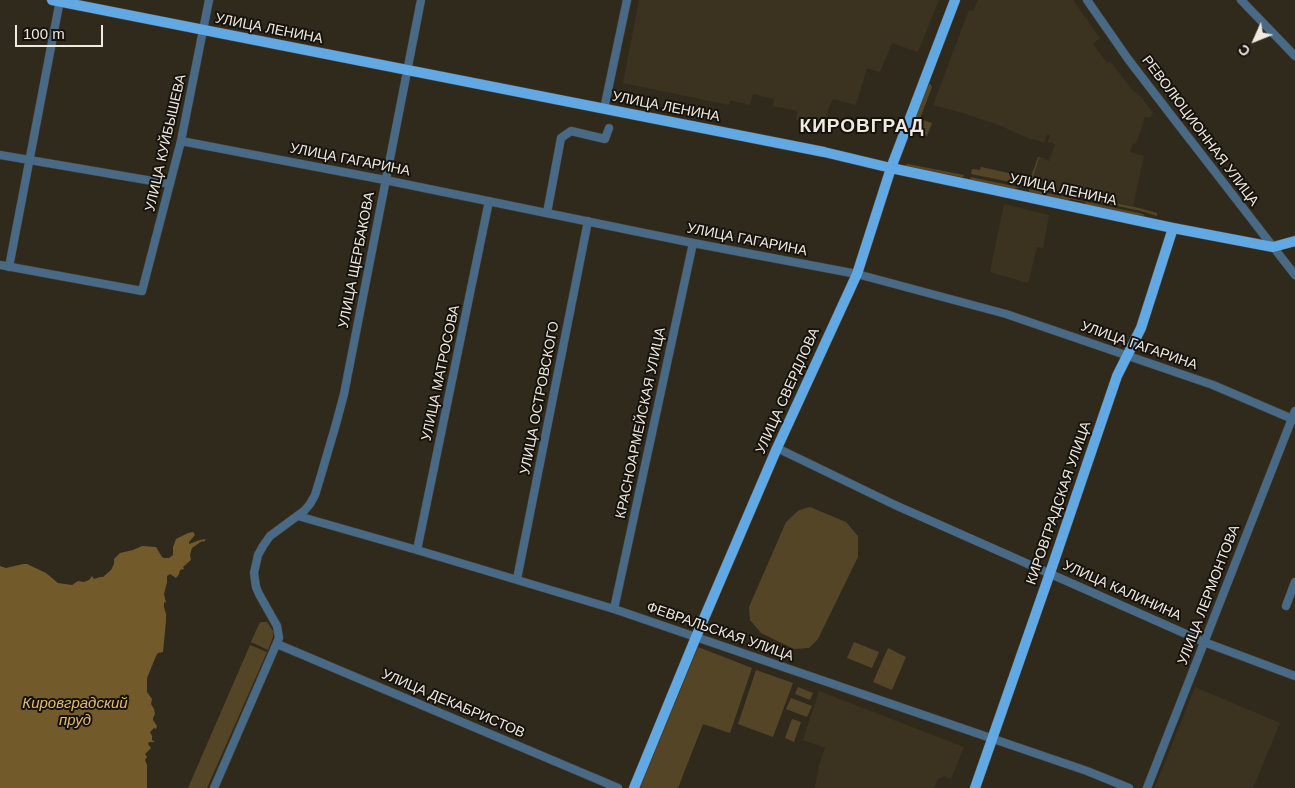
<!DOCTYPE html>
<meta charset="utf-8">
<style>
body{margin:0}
#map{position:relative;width:1295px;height:788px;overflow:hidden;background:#302a1d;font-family:Arial,sans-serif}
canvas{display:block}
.north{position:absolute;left:1230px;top:15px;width:50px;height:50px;-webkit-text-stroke:4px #16130d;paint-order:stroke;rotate:226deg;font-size:14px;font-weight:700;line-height:20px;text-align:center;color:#eeeae2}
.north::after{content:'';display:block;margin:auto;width:18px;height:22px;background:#eeeae2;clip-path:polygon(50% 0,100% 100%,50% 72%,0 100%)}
.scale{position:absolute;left:15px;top:25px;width:88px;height:22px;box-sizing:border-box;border:2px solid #eeeae2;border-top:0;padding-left:6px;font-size:15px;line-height:18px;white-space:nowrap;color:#eeeae2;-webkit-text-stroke:4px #16130d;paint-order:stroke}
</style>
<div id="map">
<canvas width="1295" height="788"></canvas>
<div class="north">С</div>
<div class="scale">100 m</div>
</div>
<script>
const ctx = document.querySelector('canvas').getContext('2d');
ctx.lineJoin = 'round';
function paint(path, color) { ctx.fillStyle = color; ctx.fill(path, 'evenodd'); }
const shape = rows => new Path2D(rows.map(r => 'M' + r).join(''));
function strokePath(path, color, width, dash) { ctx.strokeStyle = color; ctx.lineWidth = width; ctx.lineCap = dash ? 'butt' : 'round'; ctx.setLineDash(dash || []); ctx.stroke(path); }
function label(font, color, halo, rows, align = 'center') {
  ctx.font = font + ' Arial,sans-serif'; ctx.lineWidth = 4; ctx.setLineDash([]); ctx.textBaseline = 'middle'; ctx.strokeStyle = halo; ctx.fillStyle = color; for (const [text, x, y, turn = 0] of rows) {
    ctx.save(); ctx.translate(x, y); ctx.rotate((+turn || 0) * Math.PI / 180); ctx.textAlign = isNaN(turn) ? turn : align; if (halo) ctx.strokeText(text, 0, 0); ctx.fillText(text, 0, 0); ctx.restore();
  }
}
const built = shape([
 [639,0,939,0,918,52,892,43,880,72,867,68,856,105,833,99,828,109,825,125,796,120,797,111,773,106,774,99,753,94,750,105,730,100,729,105,623,83],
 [978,0,1073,0,1100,38,1093,44,1107,63,1110,61,1134,92,1138,93,1153,113,1150,118,1145,117,1136,144,1133,143,1130,152,1144,156,1133,206,1031,184,1039,158,1049,161,1055,144,1048,142,1050,135,1047,134,1044,143,1034,139,1030,139,1001,126,963,113,933,105,969,10,973,11],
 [1004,204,1049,215,1043,248,1037,247,1028,283,990,272],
 [1195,687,1280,723,1253,788,1158,788,1155,787],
 [819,691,964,747,951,779,944,776,938,779,934,788,815,788,819,765,825,748,803,740]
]);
const green = shape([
 [930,83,932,87,916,129,914,131,912,131,911,128,928,85],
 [923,120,932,123,927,136,920,134,919,131],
 [1038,157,1049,160,1039,158,1031,184,1094,198,1094,200,1029,186,1029,182],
 [907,164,908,164,964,175,963,177,960,177,905,166],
 [981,167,1013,174,1020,184,971,174,972,169,980,170],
 [970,177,1019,187,1014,189,971,180],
 [1029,189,1143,214,1144,216,1143,217,1086,205,1085,202,1070,199,1067,201,1031,194,1029,192],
 [1098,199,1139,208,1157,213,1157,216,1141,211,1098,202],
 [810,507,846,522,858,536,858,557,818,639,809,648,794,649,761,633,750,620,749,607,786,522,799,510],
 [261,622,267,622,273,631,273,637,268,650,251,642,259,624],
 [854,642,879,652,872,668,847,658],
 [250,645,267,652,207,788,188,788],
 [698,647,752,668,730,733,703,724,678,788,640,788],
 [888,648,906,657,892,690,873,682],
 [756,670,793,683,773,737,738,724],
 [798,687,813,693,810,700,795,694],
 [791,698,812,706,807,717,786,709],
 [792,719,801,722,794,742,785,738]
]);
const water = shape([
 [193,532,195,535,189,542,189,544,200,540,206,539,205,540,204,542,202,541,192,548,190,555,191,560,183,567,184,569,180,570,179,574,176,578,170,574,167,576,167,582,164,594,166,603,164,602,164,607,166,614,166,621,163,652,158,653,156,656,147,678,147,692,152,699,151,704,154,709,155,714,153,718,153,720,157,726,156,729,154,728,150,732,152,736,152,740,155,742,149,742,148,744,151,748,145,754,147,757,145,760,147,765,147,788,0,788,0,566,6,568,23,564,27,564,46,573,58,583,72,585,78,581,84,582,89,580,92,576,94,579,100,577,103,577,111,570,114,564,114,559,120,553,133,550,142,546,156,547,162,557,164,558,169,558,173,555,173,547,176,539,188,533]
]);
const minor = shape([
 [1087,0,1128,59,1174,119,1295,275],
 [1241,0,1295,56],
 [604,109,627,0],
 [181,141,385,180,693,243,857,274,1006,314,1213,385,1295,420],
 [0,155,170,184],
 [547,213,561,138,571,131,605,139,609,128],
 [0,265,142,291,181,141,209,0],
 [9,267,60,0],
 [777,448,895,505,1204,642,1295,676],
 [298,516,417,550,614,609,1087,771,1129,788],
 [417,550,489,201],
 [517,579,588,221],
 [1286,606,1295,582],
 [614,609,693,243],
 [277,644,618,788],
 [214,788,279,638,277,626,259,594,256,587,254,573,258,555,263,546,270,536,304,511,310,504,315,495,319,482,336,424,344,394,421,0],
 [1147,788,1295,411]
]);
const major = shape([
 [52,0,824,152,891,168,1173,228,1257,244,1273,247,1295,241],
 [634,788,696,637,777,448,857,274,891,168,955,0],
 [975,788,1050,573,1117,376,1141,328,1173,228]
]);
const streetNames = [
 ["УЛИЦА ЛЕНИНА",269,29,11],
 ["УЛИЦА ЛЕНИНА",666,107,11],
 ["РЕВОЛЮЦИОННАЯ УЛИЦА",1200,131,53],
 ["УЛИЦА КУЙБЫШЕВА",166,143,-77],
 ["УЛИЦА ГАГАРИНА",350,160,11],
 ["УЛИЦА ЛЕНИНА",1063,190,12],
 ["УЛИЦА ГАГАРИНА",747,240,11],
 ["УЛИЦА ЩЕРБАКОВА",357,260,-79],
 ["УЛИЦА ГАГАРИНА",1139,346,19],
 ["УЛИЦА МАТРОСОВА",441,373,-78],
 ["УЛИЦА СВЕРДЛОВА",788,391,-66],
 ["УЛИЦА ОСТРОВСКОГО",540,398,-79],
 ["КРАСНОАРМЕЙСКАЯ УЛИЦА",641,423,-78],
 ["КИРОВГРАДСКАЯ УЛИЦА",1059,503,-71],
 ["УЛИЦА КАЛИНИНА",1122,591,24],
 ["УЛИЦА ЛЕРМОНТОВА",1209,595,-69],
 ["ФЕВРАЛЬСКАЯ УЛИЦА",720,632,19],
 ["УЛИЦА ДЕКАБРИСТОВ",453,704,23]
];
const waterNames = [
 ["Кировградский",75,704],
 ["пруд",75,721]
];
const districtNames = [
 ["КИРОВГРАД",862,127]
];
paint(built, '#3c3220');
paint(green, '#544527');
paint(water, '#725a2b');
strokePath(minor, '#4b4539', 9);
strokePath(major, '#4b4539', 11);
strokePath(minor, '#496a86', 8);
strokePath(major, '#62a8e3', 10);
label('14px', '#eeeae2', '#16130d', streetNames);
label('italic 15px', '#e2bb72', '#16130d', waterNames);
ctx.letterSpacing = '1px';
label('bold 19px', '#eeeae2', '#16130d', districtNames);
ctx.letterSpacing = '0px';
</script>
